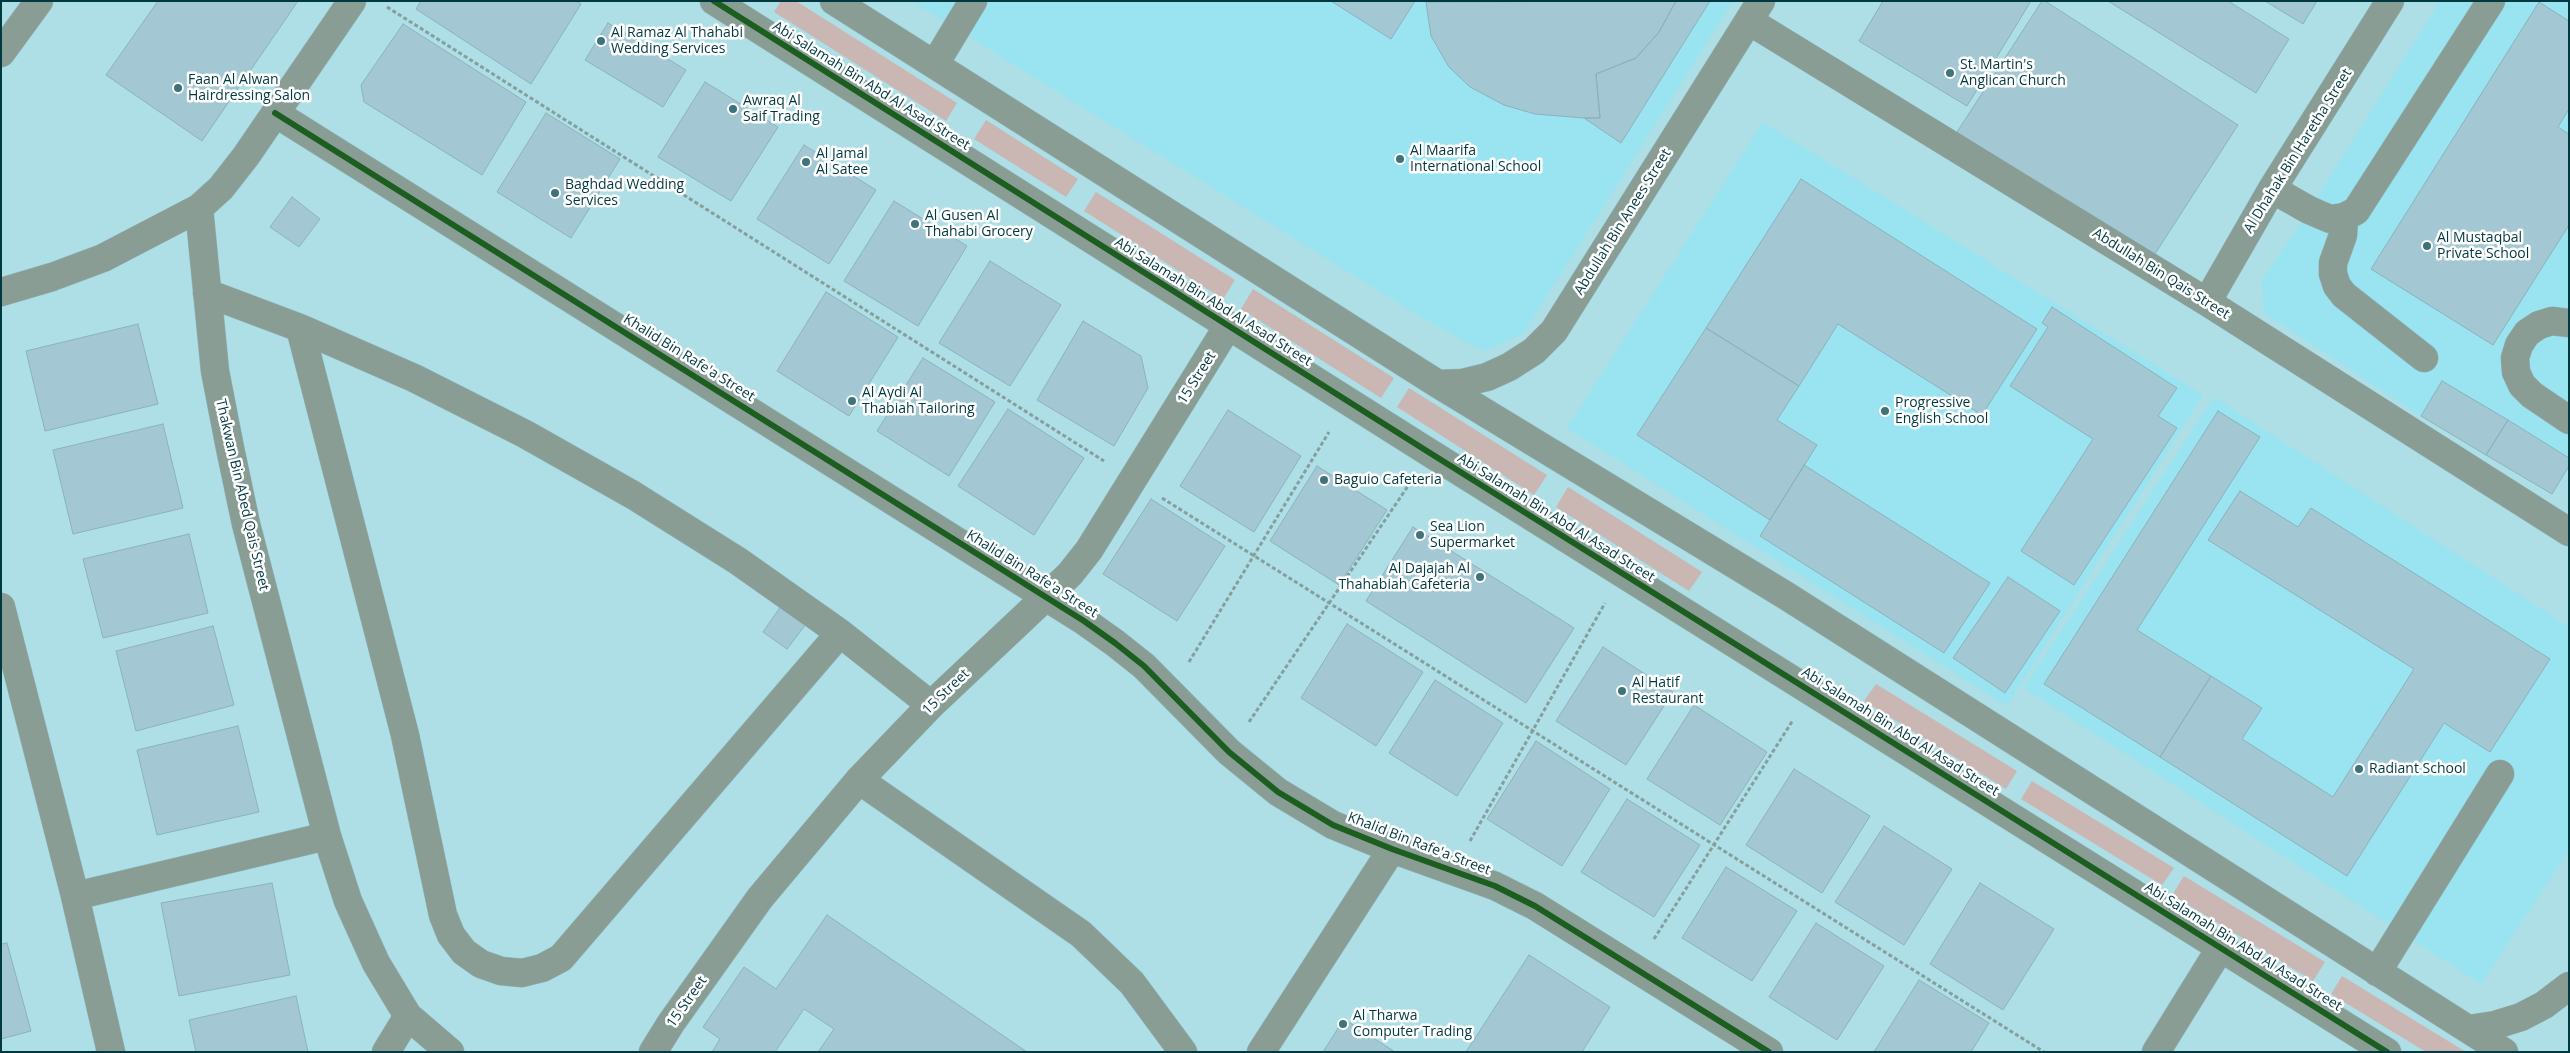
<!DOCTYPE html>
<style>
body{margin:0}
#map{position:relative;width:2570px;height:1053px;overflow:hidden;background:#aedee6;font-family:"Open Sans",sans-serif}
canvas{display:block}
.frame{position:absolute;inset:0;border:2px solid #013941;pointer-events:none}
</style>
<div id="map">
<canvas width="2570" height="1053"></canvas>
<div class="frame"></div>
</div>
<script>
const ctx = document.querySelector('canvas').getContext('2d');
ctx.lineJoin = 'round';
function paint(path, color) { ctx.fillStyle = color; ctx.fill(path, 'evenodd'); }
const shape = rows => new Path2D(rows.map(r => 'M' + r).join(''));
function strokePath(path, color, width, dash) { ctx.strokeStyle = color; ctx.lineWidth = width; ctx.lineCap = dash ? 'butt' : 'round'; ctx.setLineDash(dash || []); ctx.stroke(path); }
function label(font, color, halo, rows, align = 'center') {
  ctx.font = font + ' "Open Sans",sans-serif'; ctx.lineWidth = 5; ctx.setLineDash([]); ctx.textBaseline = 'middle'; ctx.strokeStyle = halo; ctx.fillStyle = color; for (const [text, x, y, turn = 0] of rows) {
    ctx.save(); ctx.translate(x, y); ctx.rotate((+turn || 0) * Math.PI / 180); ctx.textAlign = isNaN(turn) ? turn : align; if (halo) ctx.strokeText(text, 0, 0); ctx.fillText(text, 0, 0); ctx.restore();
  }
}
const built = shape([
 [911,1,1733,1,1523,334,1483,351,1421,317],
 [2440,1,2569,1,2569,458,2508,420,2421,416,2265,313,2261,282,2309,210],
 [1763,122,2203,395,2007,706,1567,428],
 [2214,397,2569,627,2569,850,2481,984,2024,688]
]);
const green = shape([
 [781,1,796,1,957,103,946,121,774,12],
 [986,120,1078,179,1066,197,974,139],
 [1096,192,1235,280,1223,299,1084,211],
 [1253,289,1394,378,1381,398,1241,309],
 [1409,388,1547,475,1534,495,1397,407],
 [1568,487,1702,572,1689,591,1556,507],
 [1876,684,2017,771,2006,789,1864,701],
 [2032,781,2174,868,2162,885,2021,799],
 [2184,876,2325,962,2313,981,2172,895],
 [2342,976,2466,1052,2426,1052,2331,994]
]);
const building = shape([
 [158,1,298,1,202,141,106,75,158,1],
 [421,1,576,1,581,4,531,84,416,9,421,1],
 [1331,1,1415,1,1391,39,1331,1],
 [1676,1,1659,32,1636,58,1596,74,1600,118,1584,118,1535,114,1504,105,1470,87,1449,67,1431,36,1426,2,1676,1],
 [1710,1,1621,143,1584,118,1600,118,1596,74,1636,58,1659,32,1676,1,1710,1],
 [1883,1,2031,1,1967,106,1859,41,1883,1],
 [2042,1,2045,1,2238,125,2153,257,1957,132,2042,1],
 [2108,1,2228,1,2289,39,2256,93,2108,1],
 [2265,1,2317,1,2303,24,2265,1],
 [2539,2,2569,21,2569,109,2558,127,2569,134,2569,225,2493,345,2371,269,2539,2],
 [608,23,686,70,663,107,585,60,608,23],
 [403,24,526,102,482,175,364,102,361,85,403,24],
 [705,82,778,127,731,201,658,157,705,82],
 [546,113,620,159,571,238,497,192,546,113],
 [804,145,876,190,829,264,757,219,804,145],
 [1801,179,2037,329,1982,415,1838,324,1799,386,1706,328,1801,179],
 [292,197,320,219,299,247,270,227,292,197],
 [894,201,967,246,918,326,844,281,894,201],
 [990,261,1061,305,1010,386,939,343,990,261],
 [826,292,898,337,849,416,777,371,826,292],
 [2052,307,2177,388,2158,416,2177,428,2074,585,2021,551,2093,439,2010,386,2048,327,2042,323,2052,307],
 [1083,321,1141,356,1148,388,1114,446,1037,400,1083,321],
 [138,324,158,404,45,431,26,351,138,324],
 [1706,328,1799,386,1777,420,1817,445,1770,520,1637,435,1706,328],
 [923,358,995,402,949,476,877,431,923,358],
 [2442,381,2508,420,2486,455,2421,416,2442,381],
 [1008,409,1084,458,1034,535,958,486,1008,409],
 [1228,410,1301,456,1254,532,1180,486,1228,410],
 [2218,411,2260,437,2137,630,2211,676,2160,757,2044,684,2218,411],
 [2508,420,2569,458,2569,466,2552,494,2486,455,2508,420],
 [163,424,183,508,73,534,53,450,163,424],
 [1804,465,1990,583,1944,653,1760,536,1804,465],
 [1317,466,1387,510,1339,585,1270,541,1317,466],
 [2240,491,2298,527,2311,508,2550,659,2490,752,2444,723,2347,876,2160,757,2211,676,2262,708,2242,739,2333,797,2414,669,2208,540,2240,491],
 [1151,499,1225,546,1177,621,1103,574,1151,499],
 [1413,527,1574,628,1526,703,1366,601,1413,527],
 [189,534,208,613,103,638,83,559,189,534],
 [2008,577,2060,611,2005,693,1953,658,2008,577],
 [781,606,806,624,787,649,763,632,781,606],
 [1347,624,1423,672,1376,746,1301,698,1347,624],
 [213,626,234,705,136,731,116,651,213,626],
 [1603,647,1673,692,1626,765,1556,721,1603,647],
 [1435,680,1503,723,1457,796,1389,753,1435,680],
 [1694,705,1767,752,1720,825,1647,779,1694,705],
 [238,726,259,812,157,835,137,750,238,726],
 [1536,741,1610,789,1562,866,1487,819,1536,741],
 [1794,769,1870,816,1822,893,1746,845,1794,769],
 [1627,799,1700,845,1654,917,1581,872,1627,799],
 [1884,826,1952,869,1904,945,1835,902,1884,826],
 [1726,867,1797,911,1752,981,1682,938,1726,867],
 [272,883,290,975,179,996,161,903,272,883],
 [1980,883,2054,929,2003,1010,1930,964,1980,883],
 [827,915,1027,1052,818,1052,834,1029,804,1009,775,1052,712,1052,720,1039,703,1027,744,967,776,989,827,915],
 [1816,923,1884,966,1837,1040,1769,997,1816,923],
 [7,943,31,1031,1,1039,1,944,7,943],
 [1529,955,1610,1007,1582,1052,1466,1052,1529,955],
 [1919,980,1989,1023,1971,1052,1874,1052,1919,980],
 [296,996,308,1052,196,1052,189,1020,296,996],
 [1344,1019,1395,1052,1323,1052,1344,1019]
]);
const path = shape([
 [387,7,1104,461],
 [1162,498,2044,1052],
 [1189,662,1329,432],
 [1249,722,1410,483],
 [1470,841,1605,603],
 [1654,939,1793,720]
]);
const minor = shape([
 [714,1,1430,453,2387,1052],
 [834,1,1438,384,1785,595,2504,1052],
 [1749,21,2207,302,2569,532],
 [1,53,39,1],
 [935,64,973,1],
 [275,113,1084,621,1115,643,1144,666,1229,752,1278,792,1333,825,1392,849,1495,886,1535,906,1769,1052],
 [2272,189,2309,210,2330,219,2344,217,2356,211,2491,1],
 [199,208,215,371,230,448,246,524,327,836,348,901,376,963,408,1016,450,1052],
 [2344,217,2343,235,2333,263,2333,274,2337,286,2344,295,2424,358],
 [1,292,52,277,103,258,199,208,221,188,246,156,352,1],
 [207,293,300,328,414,378,525,434,633,495,738,561,840,633,931,705],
 [2207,302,2272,189,2390,1],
 [2569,323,2552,321,2539,325,2527,333,2519,345,2515,358,2516,372,2522,385,2532,395,2569,420],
 [300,328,405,735,443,915,451,935,464,952,481,964,501,971,522,973,542,968,561,958,840,633],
 [1438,384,1462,383,1487,377,1509,367,1534,351,1554,331,1761,1],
 [1,607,75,896,111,1052],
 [859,780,1081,934,1132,983,1183,1052],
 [75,896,327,836],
 [2377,972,2500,774],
 [2469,1029,2495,1025,2521,1017,2544,1005,2569,986],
 [386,1052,408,1016],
 [653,1052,671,1023,760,898,859,780,931,705,1070,574,1089,550,1228,326],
 [1261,1052,1392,849],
 [2156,1052,2221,947]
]);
const cycleway = shape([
 [714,1,1430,453,2387,1052],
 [275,113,1084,621,1115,643,1144,666,1229,752,1278,792,1333,825,1392,849,1495,886,1535,906,1769,1052]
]);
const markers = [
 [601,41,5,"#3e737b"],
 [1950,73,5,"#3e737b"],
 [178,88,5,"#3e737b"],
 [733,109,5,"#3e737b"],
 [1400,159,5,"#3e737b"],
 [806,162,5,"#3e737b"],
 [555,193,5,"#3e737b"],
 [915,224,5,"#3e737b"],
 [2427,246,5,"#3e737b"],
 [852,401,5,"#3e737b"],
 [1885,411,5,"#3e737b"],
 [1324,480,5,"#3e737b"],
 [1420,535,5,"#3e737b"],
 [1480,577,5,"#3e737b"],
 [1622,691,5,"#3e737b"],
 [2359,769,5,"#3e737b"],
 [1343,1024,5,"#3e737b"]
];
const poiNames = [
 ["Al Ramaz Al Thahabi",611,33],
 ["Wedding Services",611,49],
 ["St. Martin's",1960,65],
 ["Anglican Church",1960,81],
 ["Faan Al Alwan",188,80],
 ["Hairdressing Salon",188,96],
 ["Awraq Al",743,101],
 ["Saif Trading",743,117],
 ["Al Maarifa",1410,151],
 ["International School",1410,167],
 ["Al Jamal",816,154],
 ["Al Satee",816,170],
 ["Baghdad Wedding",565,185],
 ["Services",565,201],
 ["Al Gusen Al",925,216],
 ["Thahabi Grocery",925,232],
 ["Al Mustaqbal",2437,238],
 ["Private School",2437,254],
 ["Al Aydi Al",862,393],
 ["Thabiah Tailoring",862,409],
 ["Progressive",1895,403],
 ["English School",1895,419],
 ["Baguio Cafeteria",1334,480],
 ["Sea Lion",1430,527],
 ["Supermarket",1430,543],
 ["Al Dajajah Al",1470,569,"right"],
 ["Thahabiah Cafeteria",1470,585,"right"],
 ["Al Hatif",1632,683],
 ["Restaurant",1632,699],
 ["Radiant School",2369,769],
 ["Al Tharwa",1353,1016],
 ["Computer Trading",1353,1032]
];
const streetNames = [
 ["Abi Salamah Bin Abd Al Asad Street",871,86,32],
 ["Al Dhahak Bin Haretha Street",2298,151,-58],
 ["Abdullah Bin Anees Street",1623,222,-58],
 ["Abdullah Bin Qais Street",2161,274,32],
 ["Abi Salamah Bin Abd Al Asad Street",1213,302,32],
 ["Khalid Bin Rafe'a Street",689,358,32],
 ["15 Street",1197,378,-58],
 ["Thakwan Bin Abed Qais Street",242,495,77],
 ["Abi Salamah Bin Abd Al Asad Street",1556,518,32],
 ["Khalid Bin Rafe'a Street",1032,574,32],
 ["15 Street",946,692,-44],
 ["Abi Salamah Bin Abd Al Asad Street",1900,732,32],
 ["Khalid Bin Rafe'a Street",1419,844,21],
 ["Abi Salamah Bin Abd Al Asad Street",2243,947,32],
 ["15 Street",687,1002,-55]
];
paint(built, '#99e4f0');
paint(green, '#cab6b3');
paint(building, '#a3c8d3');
strokePath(building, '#8ab2bd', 1);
strokePath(minor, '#90bac0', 29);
strokePath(path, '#859f9e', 3, [4, 2.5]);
strokePath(minor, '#8a9d94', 28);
strokePath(cycleway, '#1b5e20', 6);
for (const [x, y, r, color] of markers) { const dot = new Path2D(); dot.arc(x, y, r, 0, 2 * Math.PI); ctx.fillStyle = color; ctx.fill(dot); strokePath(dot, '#fff', 2); }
label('14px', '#013941', '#fff', poiNames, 'left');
label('14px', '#013941', '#fff', streetNames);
</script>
